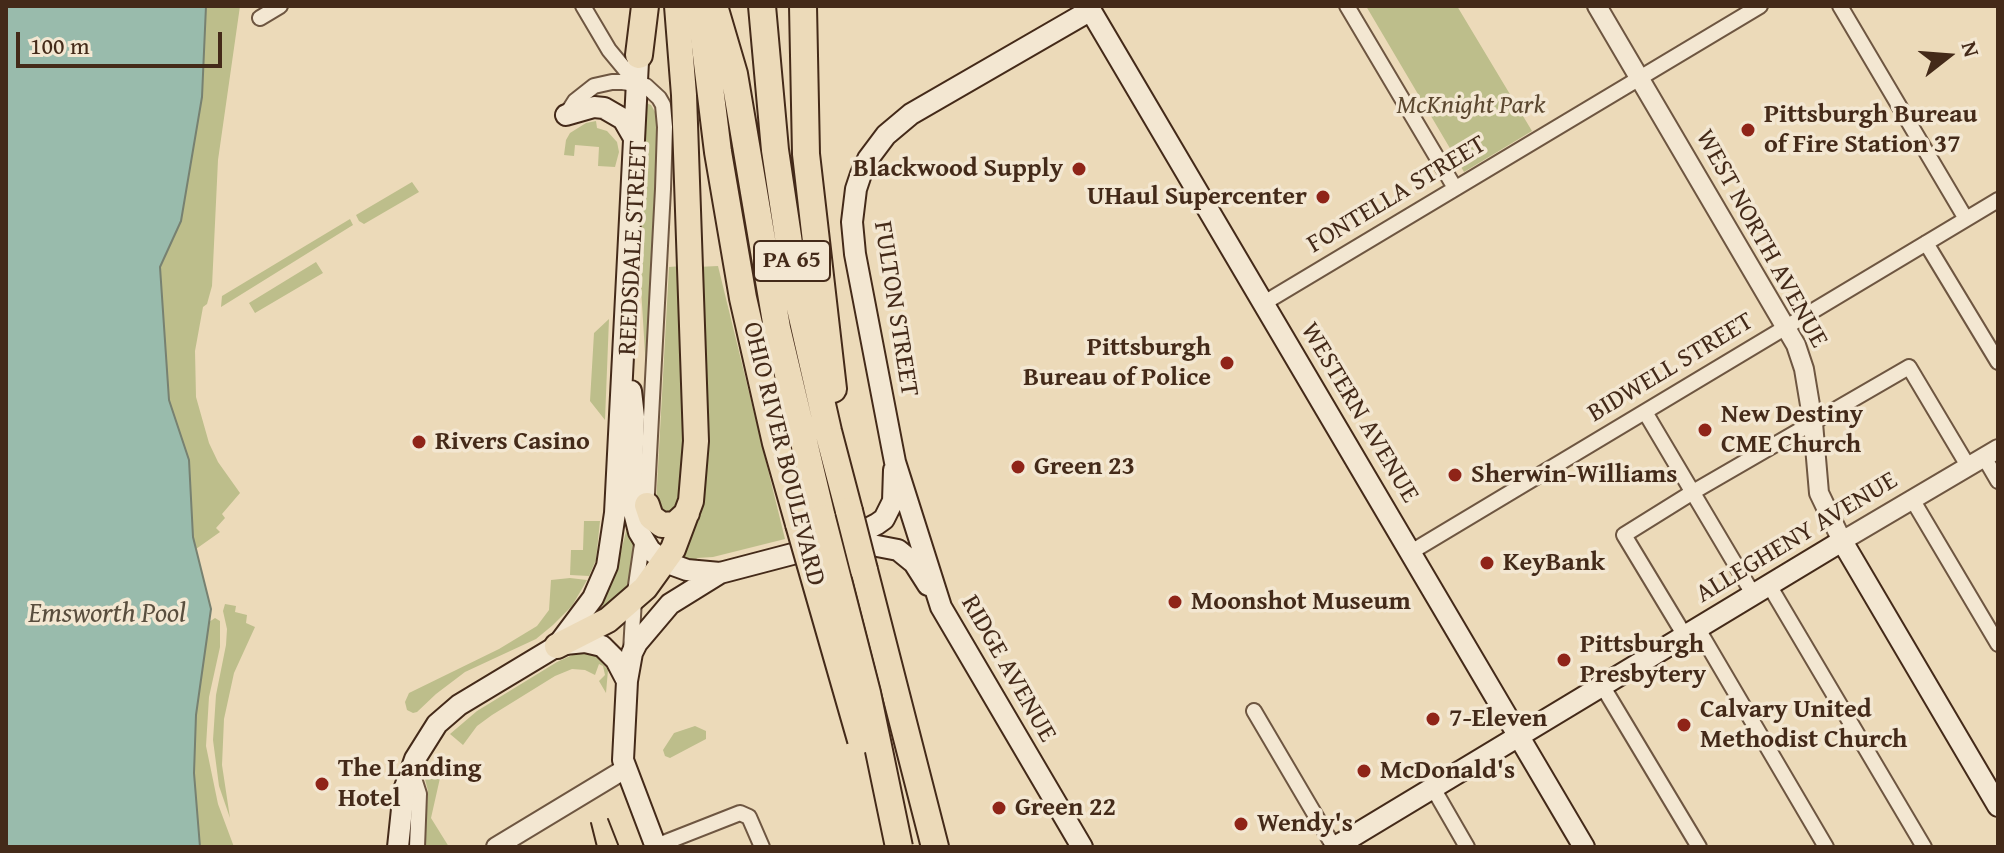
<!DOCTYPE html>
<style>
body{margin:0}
#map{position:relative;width:2004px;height:853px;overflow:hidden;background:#ecdab9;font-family:"Gentium Book Plus",serif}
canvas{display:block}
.frame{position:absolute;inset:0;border:8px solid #442a19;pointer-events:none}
.north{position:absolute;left:1908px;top:16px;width:80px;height:80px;-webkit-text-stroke:6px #f3e7d2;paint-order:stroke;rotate:73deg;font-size:22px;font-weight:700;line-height:32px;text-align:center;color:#442a19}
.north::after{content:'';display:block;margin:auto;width:28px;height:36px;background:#442a19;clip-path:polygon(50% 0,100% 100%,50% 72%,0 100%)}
.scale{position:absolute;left:16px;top:32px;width:206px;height:36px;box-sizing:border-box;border:4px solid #442a19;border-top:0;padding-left:10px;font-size:24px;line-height:28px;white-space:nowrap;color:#442a19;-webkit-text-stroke:6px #f3e7d2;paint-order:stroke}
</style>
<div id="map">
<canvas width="2004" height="853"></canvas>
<div class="frame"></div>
<div class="north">N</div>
<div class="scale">100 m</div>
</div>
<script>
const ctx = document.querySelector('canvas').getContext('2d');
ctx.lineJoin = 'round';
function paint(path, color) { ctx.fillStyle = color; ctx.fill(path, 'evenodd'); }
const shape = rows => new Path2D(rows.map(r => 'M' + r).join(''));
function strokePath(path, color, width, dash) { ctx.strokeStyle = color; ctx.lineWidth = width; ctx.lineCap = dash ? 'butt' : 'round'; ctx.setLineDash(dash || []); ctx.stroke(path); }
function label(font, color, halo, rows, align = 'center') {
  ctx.font = font + ' "Gentium Book Plus",serif'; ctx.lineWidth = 7; ctx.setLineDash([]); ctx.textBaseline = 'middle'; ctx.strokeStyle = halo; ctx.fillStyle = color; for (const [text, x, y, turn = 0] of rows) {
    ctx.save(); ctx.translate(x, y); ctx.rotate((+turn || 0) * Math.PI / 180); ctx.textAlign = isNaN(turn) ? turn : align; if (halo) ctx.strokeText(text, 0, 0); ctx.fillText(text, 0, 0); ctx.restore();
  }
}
const green = shape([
 [206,6,240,6,218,160,212,286,207,304,203,307,195,351,196,397,209,443,218,462,240,493,222,514,225,518,216,528,220,532,196,549,193,537,189,460,169,400,160,267,181,221,202,97],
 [1366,6,1457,6,1532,131,1464,172],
 [646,103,651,105,658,117,646,369,638,240],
 [596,121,597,128,607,131,617,142,619,152,615,167,598,166,599,147,575,145,574,156,564,155,566,140,570,133,586,123],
 [412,182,419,192,364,224,359,221,356,215],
 [350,219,353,225,221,307,222,296],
 [316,262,323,273,255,313,249,303],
 [682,266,686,432,682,502,667,518,656,504,669,267],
 [718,266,785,539,713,557,697,558,695,562,678,559,700,510,706,472,707,435,697,267],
 [609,319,605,420,590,401,594,333],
 [584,521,600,521,596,560,589,576,570,575,571,550,583,550],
 [627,527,633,544,628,593,608,612,601,603,618,564],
 [570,578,587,580,572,606,553,625,536,639,465,672,436,694,417,712,413,713,407,710,405,702,409,693,499,649,537,626,549,610,551,580],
 [225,604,236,606,235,612,247,615,246,623,255,627,234,673,224,719,222,765,230,818,219,786,213,740,216,695,226,645,227,629,223,611],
 [215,618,220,621,220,647,209,697,206,746,218,804,234,847,200,847,194,773,196,715,209,622],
 [581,651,595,655,608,670,606,693,599,681,605,675,603,666,599,664,595,675,585,670,572,669,555,676,492,715,477,726,463,745,450,734,477,711,557,662],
 [695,726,706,731,706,739,670,758,665,756,663,750,674,733],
 [433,768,438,771,440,778,431,818,449,847,424,847,428,791,424,775,427,769]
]);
const water = shape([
 [6,6,206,6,202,97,181,221,160,267,169,400,189,460,193,537,211,609,196,715,194,773,200,847,6,847,6,6]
]);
const minor = shape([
 [583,6,609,50,638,85],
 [1347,6,1455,188],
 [1840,6,1966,219],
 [260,18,280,6],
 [566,115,575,101,594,86,612,82,623,82,646,86,659,98,663,105,665,127,663,189,646,512],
 [1926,243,1998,362],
 [1264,303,1760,6],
 [1645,412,1753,594],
 [1984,457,1998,481],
 [1912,499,1998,644],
 [1411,552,1998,200],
 [1769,585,1924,847],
 [1698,629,1826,847],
 [1685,636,1624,535,1693,492,1909,367,1968,466],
 [631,651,634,599,643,537],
 [1603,687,1699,847],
 [1254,711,1334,847],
 [411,769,419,794,417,847],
 [1433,788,1467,847],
 [656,846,740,813,749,817,762,847]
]);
const tertiary = shape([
 [1597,6,1796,345,1804,369,1813,423,1819,493,1842,541,1998,449],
 [496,847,625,769]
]);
const secondary = shape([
 [1088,6,1584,847],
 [566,115,594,107,604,108,623,119,634,138],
 [631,391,634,417,631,500,639,532,650,550,665,562,687,570,720,573],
 [846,540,898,550,914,563,928,585],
 [565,644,585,642,602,646,616,660,627,681],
 [398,847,404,790,415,759,437,724,459,705,557,646,593,598,607,566,615,513,639,42],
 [656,847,623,760,627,681,632,653,637,643,670,604,720,573,846,540,877,524,884,519,893,501,894,470],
 [1082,847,941,607,895,462,855,254,852,222,856,189,861,174,868,159,886,135,911,114,1091,10],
 [1335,847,1842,541,1998,806]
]);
const trunk = shape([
 [647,505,651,517,662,525,675,524,687,513],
 [557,646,608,620,645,588,673,549,691,501,696,441,684,95,677,6]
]);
const motorway = shape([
 [700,6,718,152,743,298,776,443,799,524],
 [714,6,734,74,777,328,822,518],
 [762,6,775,150,796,290,828,431,849,511],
 [803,6,806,154,833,389],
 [639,55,645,6],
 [864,570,935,847]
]);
const tram = shape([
 [608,819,619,847],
 [591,823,597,847]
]);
const motorwayBridge = shape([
 [849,511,864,570],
 [822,518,867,693,899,847],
 [799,524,861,740]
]);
const markers = [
 [1748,130,8,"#8f2418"],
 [1079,169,8,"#8f2418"],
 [1323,197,8,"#8f2418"],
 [1227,363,8,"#8f2418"],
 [1705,430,8,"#8f2418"],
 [419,442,8,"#8f2418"],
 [1018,467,8,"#8f2418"],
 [1455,475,8,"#8f2418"],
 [1487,563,8,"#8f2418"],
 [1175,602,8,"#8f2418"],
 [1564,660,8,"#8f2418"],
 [1433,719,8,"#8f2418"],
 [1684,725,8,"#8f2418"],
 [1364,771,8,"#8f2418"],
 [322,784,8,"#8f2418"],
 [999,808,8,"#8f2418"],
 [1241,824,8,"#8f2418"]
];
const shields = [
 [792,261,76]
];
const shieldNames = [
 ["PA 65",792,261]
];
const parkNames = [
 ["McKnight Park",1471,106]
];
const poiNames = [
 ["Pittsburgh Bureau",1764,115],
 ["of Fire Station 37",1764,145],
 ["Blackwood Supply",1063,169,"right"],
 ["UHaul Supercenter",1307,197,"right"],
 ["Pittsburgh",1211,348,"right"],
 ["Bureau of Police",1211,378,"right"],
 ["New Destiny",1721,415],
 ["CME Church",1721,445],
 ["Rivers Casino",435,442],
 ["Green 23",1034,467],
 ["Sherwin-Williams",1471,475],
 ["KeyBank",1503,563],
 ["Moonshot Museum",1191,602],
 ["Pittsburgh",1580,645],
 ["Presbytery",1580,675],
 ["Calvary United",1700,710],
 ["Methodist Church",1700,740],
 ["7-Eleven",1449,719],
 ["The Landing",338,769],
 ["Hotel",338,799],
 ["McDonald's",1380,771],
 ["Green 22",1015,808],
 ["Wendy's",1257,824]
];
const streetNames = [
 ["FONTELLA STREET",1397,195,-31],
 ["WEST NORTH AVENUE",1761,239,61],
 ["REEDSDALE STREET",634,248,-87],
 ["FULTON STREET",895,309,81],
 ["BIDWELL STREET",1671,368,-31],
 ["WESTERN AVENUE",1359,413,59],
 ["OHIO RIVER BOULEVARD",783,454,76],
 ["ALLEGHENY AVENUE",1797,538,-31],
 ["RIDGE AVENUE",1008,669,60]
];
const waterNames = [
 ["Emsworth Pool",107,615]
];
paint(green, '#bdbe8b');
paint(water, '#99bbac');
strokePath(water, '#778171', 2);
strokePath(minor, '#6e5641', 18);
strokePath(tertiary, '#6e5641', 22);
strokePath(secondary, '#442a19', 24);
strokePath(trunk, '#442a19', 28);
strokePath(motorway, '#442a19', 30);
strokePath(minor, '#f3e7d2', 14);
strokePath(tertiary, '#f3e7d2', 18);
strokePath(secondary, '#f3e7d2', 20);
strokePath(trunk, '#ecdab9', 24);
strokePath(motorway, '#ecdab9', 26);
strokePath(tram, '#442a19', 2);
strokePath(motorwayBridge, '#442a19', 30, []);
strokePath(motorwayBridge, '#ecdab9', 26);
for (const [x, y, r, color] of markers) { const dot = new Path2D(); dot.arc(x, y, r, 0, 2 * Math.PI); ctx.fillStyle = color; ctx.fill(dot); strokePath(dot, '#f3e7d2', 3); }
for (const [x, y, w] of shields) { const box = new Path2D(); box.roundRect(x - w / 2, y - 20, w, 40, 6); ctx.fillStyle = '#f3e7d2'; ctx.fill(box); strokePath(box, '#442a19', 2); }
label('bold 24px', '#442a19', null, shieldNames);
label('italic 26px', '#5c4830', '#f3e7d2', parkNames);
label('bold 26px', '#442a19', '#f3e7d2', poiNames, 'left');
label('26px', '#442a19', '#f3e7d2', streetNames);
label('italic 28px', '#594e3e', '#f3e7d2', waterNames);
</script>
